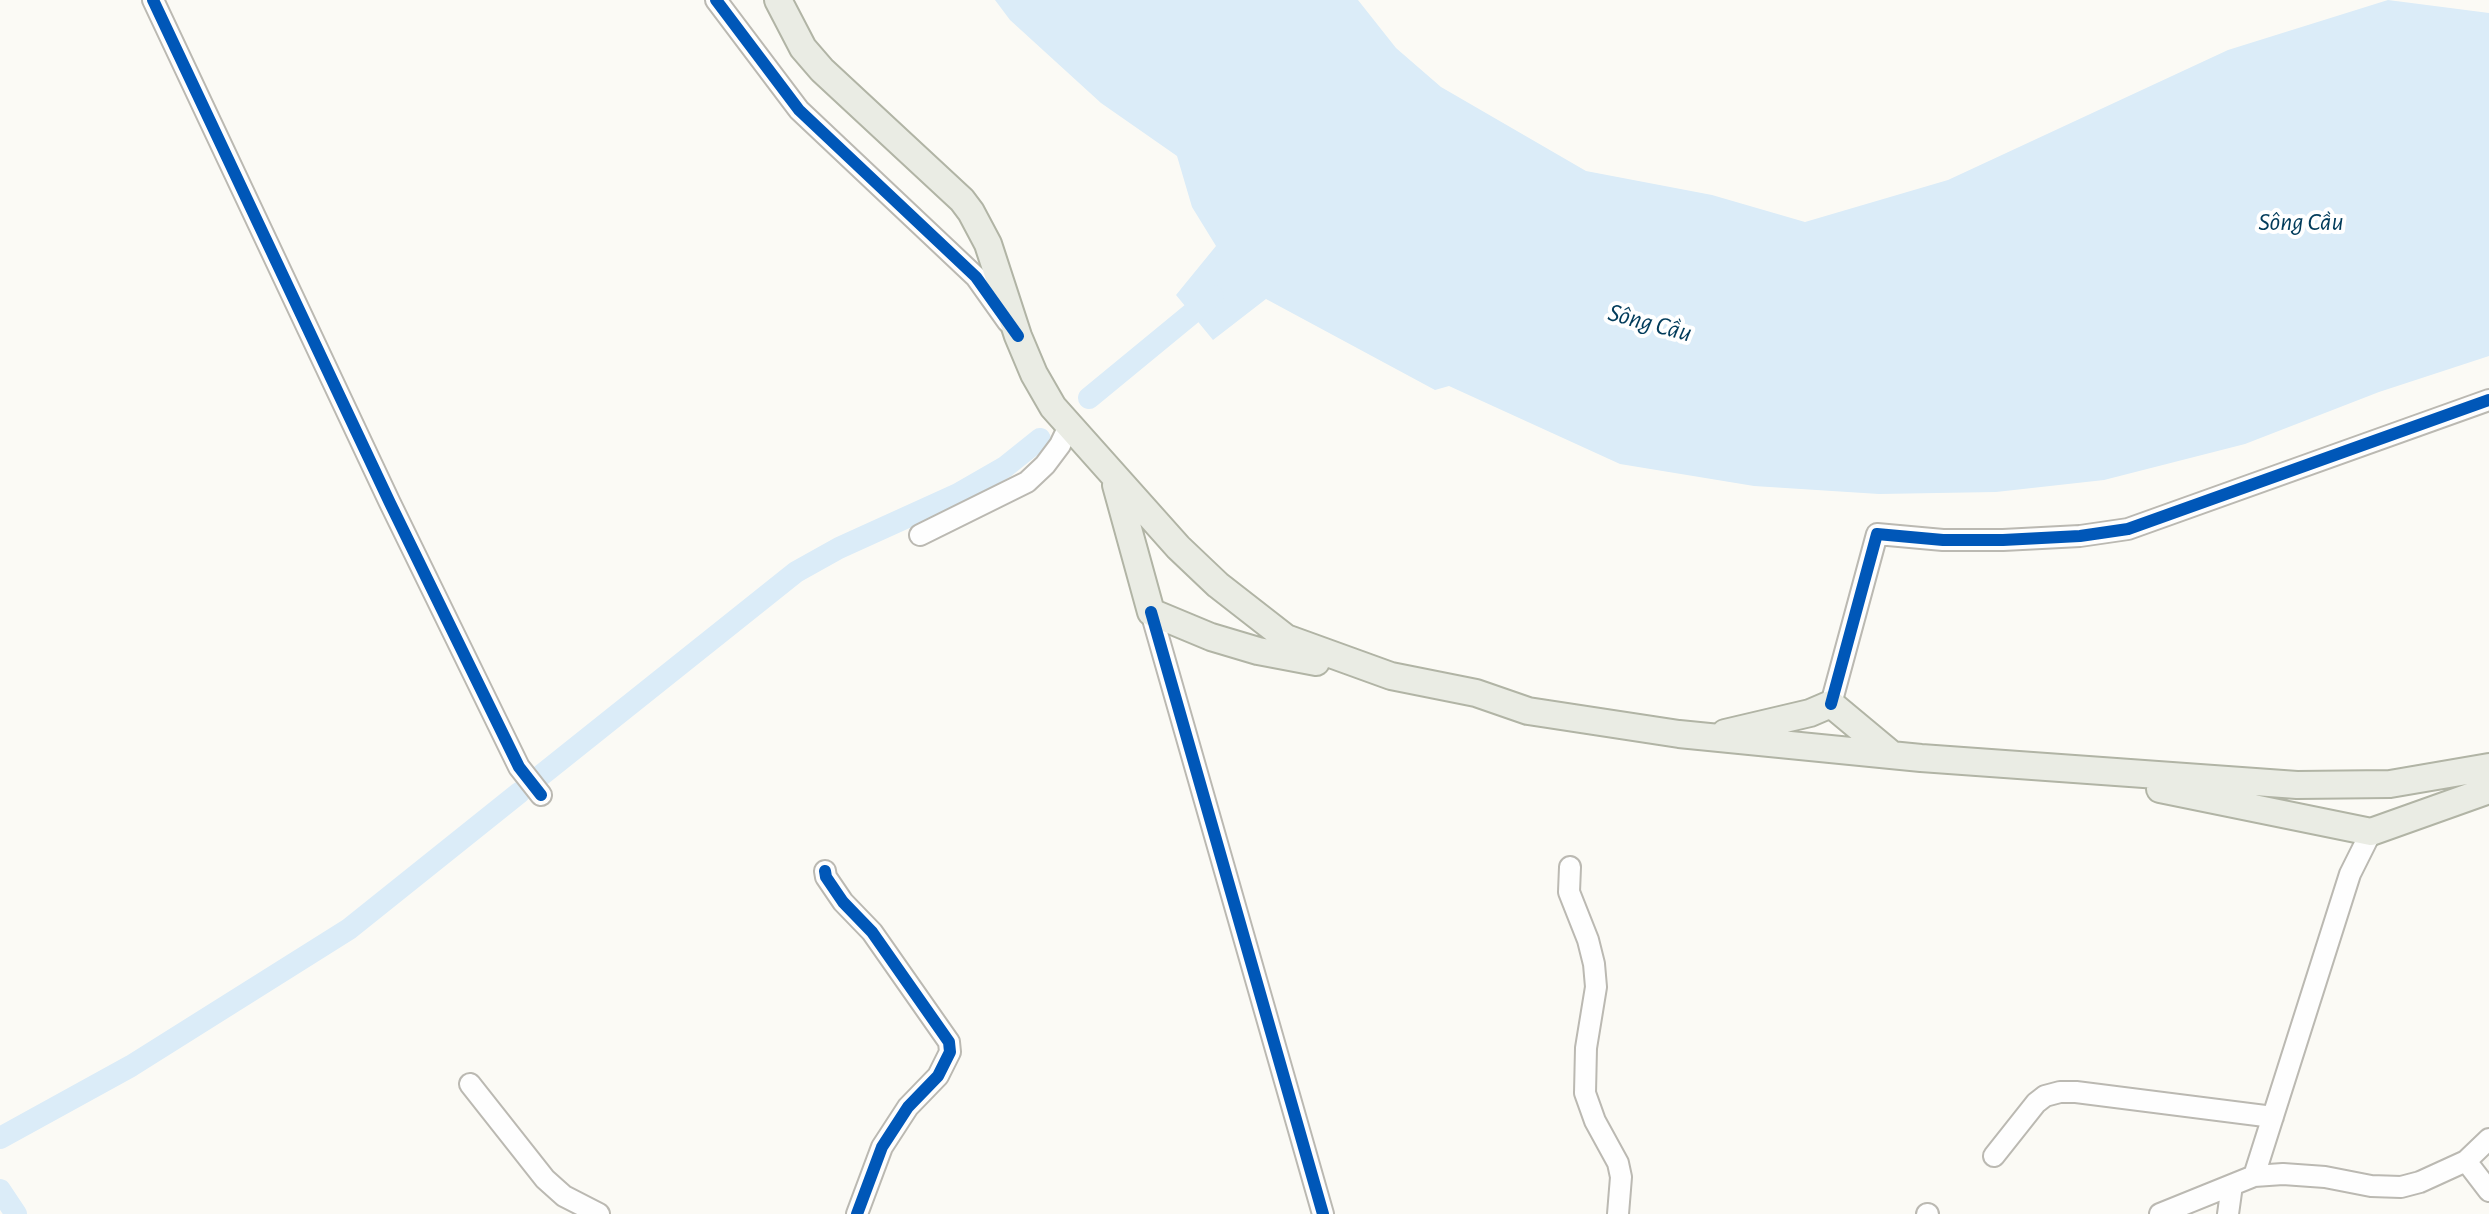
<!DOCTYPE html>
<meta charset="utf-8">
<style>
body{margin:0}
canvas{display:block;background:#fbfaf5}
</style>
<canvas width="2489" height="1214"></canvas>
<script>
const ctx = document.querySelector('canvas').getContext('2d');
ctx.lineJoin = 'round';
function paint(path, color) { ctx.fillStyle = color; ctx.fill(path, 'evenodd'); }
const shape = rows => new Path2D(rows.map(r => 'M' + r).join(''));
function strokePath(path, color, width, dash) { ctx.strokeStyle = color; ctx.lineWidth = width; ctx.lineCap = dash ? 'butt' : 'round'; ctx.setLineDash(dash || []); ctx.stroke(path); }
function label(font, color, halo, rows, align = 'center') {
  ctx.font = font + ' "Alegreya Sans",sans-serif'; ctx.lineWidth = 8; ctx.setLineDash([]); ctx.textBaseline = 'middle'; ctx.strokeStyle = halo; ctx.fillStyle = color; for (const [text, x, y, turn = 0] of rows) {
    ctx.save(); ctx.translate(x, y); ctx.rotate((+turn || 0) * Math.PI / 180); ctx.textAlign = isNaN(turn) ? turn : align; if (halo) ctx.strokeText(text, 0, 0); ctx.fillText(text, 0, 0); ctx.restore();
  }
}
const water = shape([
 [995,0,1358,0,1396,48,1441,87,1586,171,1712,195,1805,222,1948,180,2228,50,2388,0,2489,13,2489,356,2379,392,2245,444,2104,480,1996,492,1879,494,1754,486,1620,464,1449,386,1435,390,1266,299,1213,340,1176,295,1216,246,1192,207,1177,156,1101,103,1010,20]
]);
const canal = shape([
 [1089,398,1213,296],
 [539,777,796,572,839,548,958,494,1005,467,1040,439],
 [0,1138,131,1066,349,929,519,793],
 [0,1190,16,1214]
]);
const minor = shape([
 [153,0,390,503,519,767,541,795],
 [716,0,799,110,976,277,1008,322],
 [920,535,1027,482,1045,465,1060,445,1069,426],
 [1151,612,1323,1214],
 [1831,704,1877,534,1943,540,2003,540,2080,536,2128,529,2489,400],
 [1570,867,1569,892,1588,940,1594,964,1596,987,1586,1048,1585,1093,1595,1121,1618,1163,1621,1177,1618,1214],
 [825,871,826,877,843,902,872,932,949,1042,950,1052,938,1076,908,1107,882,1147,857,1214],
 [470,1084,545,1179,564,1196,599,1214],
 [1994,1156,2036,1103,2045,1096,2060,1092,2076,1092,2273,1117],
 [2466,1161,2489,1191],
 [2254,1176,2350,874,2371,832],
 [1927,1214,1928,1214],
 [2160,1214,2254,1176,2283,1174,2325,1177,2371,1186,2401,1187,2420,1182,2466,1161,2489,1139],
 [2228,1214,2232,1185]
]);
const major = shape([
 [778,0,803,48,822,70,962,200,971,212,988,244,1018,336,1034,374,1053,407,1178,547,1218,585,1286,638,1391,676,1476,693,1528,711,1679,734,1921,758,2297,785,2390,784,2489,767],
 [1116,485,1151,612,1211,637,1258,651,1316,662],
 [1725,733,1810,713,1831,704,1891,754],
 [2160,789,2371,832,2489,790]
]);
const cycleway = shape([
 [153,0,390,503,519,767,541,795],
 [716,0,799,110,976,277,1018,336],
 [1151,612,1323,1214],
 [1831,704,1877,534,1943,540,2003,540,2080,536,2128,529,2489,400],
 [825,871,826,877,843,902,872,932,949,1042,950,1052,938,1076,908,1107,882,1147,857,1214]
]);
const waterNames = [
 ["Sông Cầu",2301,222],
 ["Sông Cầu",1650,323,15]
];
paint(water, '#dbecf8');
strokePath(canal, '#dbecf8', 22);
strokePath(minor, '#bbb9b2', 24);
strokePath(major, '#b1b4a5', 30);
strokePath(minor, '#fefefe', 20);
strokePath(major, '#eaece4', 26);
strokePath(cycleway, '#0057b8', 12);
label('italic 26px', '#013b5a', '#fff', waterNames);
</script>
